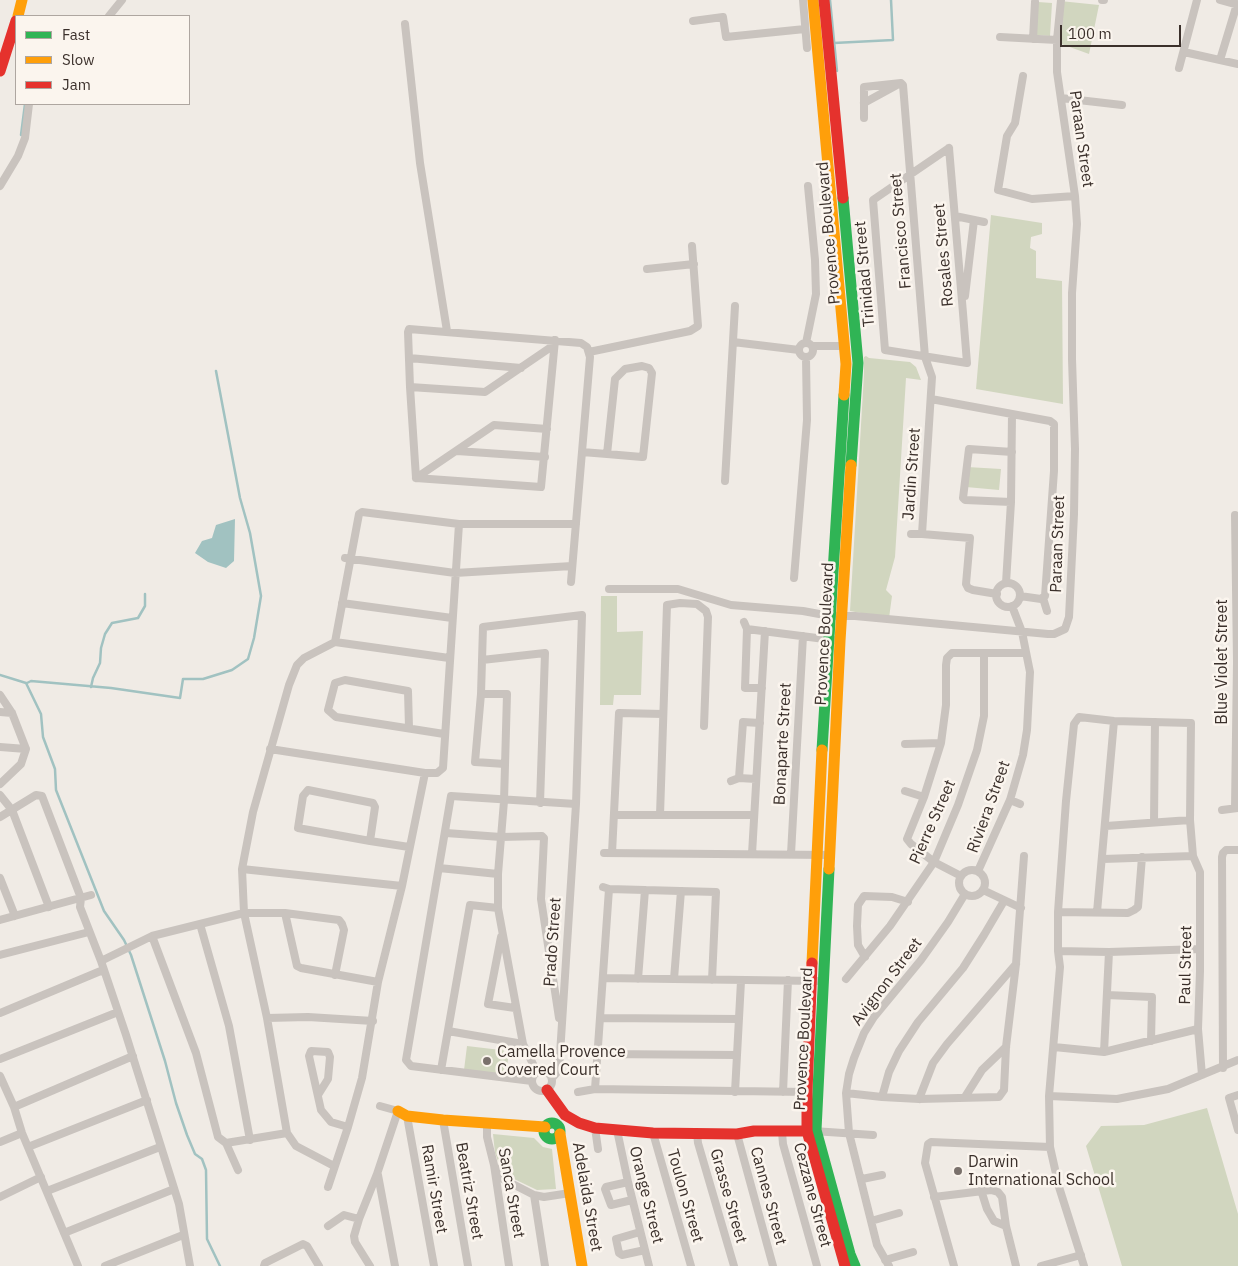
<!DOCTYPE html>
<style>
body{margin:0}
#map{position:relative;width:1238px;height:1266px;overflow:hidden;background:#f0ebe5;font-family:"IBM Plex Sans",sans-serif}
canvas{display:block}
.legend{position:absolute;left:15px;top:15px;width:175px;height:90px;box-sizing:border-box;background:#fbf5ee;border:1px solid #aea6a0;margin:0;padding:6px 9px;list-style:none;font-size:15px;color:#3b302b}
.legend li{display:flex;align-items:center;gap:10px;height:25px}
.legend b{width:25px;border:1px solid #aea6a0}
.scale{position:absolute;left:1060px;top:25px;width:121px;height:22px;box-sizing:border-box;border:2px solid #3b302b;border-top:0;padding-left:6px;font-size:15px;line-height:18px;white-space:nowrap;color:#3b302b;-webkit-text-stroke:4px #fbf5ee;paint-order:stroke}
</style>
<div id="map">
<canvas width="1238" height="1266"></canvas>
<ul class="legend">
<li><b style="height:6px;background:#30b455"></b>Fast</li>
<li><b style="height:6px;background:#ff9f0a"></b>Slow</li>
<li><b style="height:6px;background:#e5322d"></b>Jam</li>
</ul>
<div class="scale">100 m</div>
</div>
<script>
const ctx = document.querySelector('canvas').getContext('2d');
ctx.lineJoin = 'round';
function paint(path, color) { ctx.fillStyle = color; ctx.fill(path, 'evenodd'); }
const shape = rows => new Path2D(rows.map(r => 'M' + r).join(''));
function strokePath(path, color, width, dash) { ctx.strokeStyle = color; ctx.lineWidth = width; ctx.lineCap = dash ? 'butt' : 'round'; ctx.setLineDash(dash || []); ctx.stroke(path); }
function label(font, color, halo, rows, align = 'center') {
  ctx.font = font + ' "IBM Plex Sans",sans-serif'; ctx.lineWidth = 5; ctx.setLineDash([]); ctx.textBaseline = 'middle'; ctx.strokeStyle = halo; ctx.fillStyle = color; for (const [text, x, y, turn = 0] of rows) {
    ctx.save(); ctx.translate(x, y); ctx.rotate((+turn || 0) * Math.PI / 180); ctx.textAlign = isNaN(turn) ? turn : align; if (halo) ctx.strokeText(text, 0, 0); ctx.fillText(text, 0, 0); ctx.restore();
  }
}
const green = shape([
 [1060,1,1099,5,1089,54,1056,42],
 [1038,2,1052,3,1050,36,1036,35],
 [991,215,1042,223,1042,234,1031,237,1030,248,1036,251,1036,278,1062,281,1063,404,976,389],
 [866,356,869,358,910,362,916,367,921,380,906,378,895,557,886,590,892,596,889,618,850,611,864,374,864,357],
 [967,467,1001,469,999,490,966,487],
 [601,596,617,596,617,632,643,631,641,695,614,695,613,705,600,705],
 [467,1046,509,1051,506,1076,464,1070],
 [1207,1108,1238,1214,1238,1266,1122,1266,1086,1146,1101,1126,1144,1125],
 [493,1134,534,1138,543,1147,552,1149,556,1189,537,1190,510,1177,498,1161,495,1153]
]);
const water = shape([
 [235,519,234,561,226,568,208,562,195,553,202,541,212,538,216,525]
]);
const stream = shape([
 [830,0,837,71],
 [834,43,893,40,891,0],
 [21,135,25,104],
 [0,675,26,683,41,714,43,737,55,769,56,790,104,911,124,940,131,955,165,1061,176,1103,187,1135,195,1154,202,1159,206,1170,207,1239,220,1266],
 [27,683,31,681,111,688,180,698,183,679,203,679,232,670,248,659,254,638,261,596,250,533,240,498,216,371],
 [91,687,93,678,100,663,101,648,105,634,112,623,138,618,145,606,145,594]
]);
const street = shape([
 [803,0,807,48],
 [1102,0,1104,0],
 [1220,0,1238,5],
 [109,16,122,0],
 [693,21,723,17,726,37,805,29],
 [405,24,420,163,447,331],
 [1000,37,1057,40],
 [1033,39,1035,2],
 [1184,52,1238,64],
 [1220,60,1237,4],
 [1179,68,1197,0],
 [1023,76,1015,123,1007,136,998,190,1032,199,1075,196],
 [1061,98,1122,105],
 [864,103,897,85],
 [864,118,864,87,901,83,903,85,925,357,932,377,922,534,970,538,966,584,968,588,973,590,997,594],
 [949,148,963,313,967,363,885,350,873,200,949,148],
 [0,186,18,156,25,138,29,104],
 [955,216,984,222],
 [647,269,694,264],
 [965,296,974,220],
 [733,342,799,350],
 '799 350a7 7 0 1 1 14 0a7 7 0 1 1-14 0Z',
 [806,343,816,294,815,260,808,186],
 [812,346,845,346],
 [589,352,690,331,698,326,692,246],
 [409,358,521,368],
 [410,387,485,392,554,345],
 [931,399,1050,421,1054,424,1054,471,1045,596,1041,599,1020,596],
 [457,451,545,457],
 [582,452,607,454,642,457,643,457,652,373,649,368,642,366,625,369,615,379,607,454],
 [416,478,410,387,408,332,409,329,581,343,587,347,590,357,571,582],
 [416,478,541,487,555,340],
 [416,478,494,425,547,429],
 [725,481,735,306],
 [1011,502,965,500,963,498,969,449,1012,452],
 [911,534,922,534],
 [345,558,455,573,572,566],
 [794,578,807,420,806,358],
 [1006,583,1011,502,1012,414],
 '996 595a12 12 0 1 1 24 0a12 12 0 1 1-24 0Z',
 [609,589,678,589,731,605,803,611,830,616,855,616,1048,634,1054,634,1065,629,1069,617,1074,514,1075,449,1072,359,1072,293,1077,224,1075,196,1057,72,1057,40,1061,0],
 [1043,598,1047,611],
 [342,603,452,618],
 [744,622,747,629,745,688,762,688],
 [747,629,840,641],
 [335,642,359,514,362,512,459,524,576,524],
 [482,660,545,653,540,803],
 [481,694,507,694,504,801,498,874,498,908,523,1044,537,1072],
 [0,695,12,713,26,749,21,764,0,784],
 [0,712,12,713],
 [409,728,408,691,345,680,335,683,328,710,336,717,444,734],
 [941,743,946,705,946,665,947,658,952,653,1026,653],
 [905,744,941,743,924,797,905,791],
 [0,747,26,749],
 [270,749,425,773,437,773,443,768,459,524],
 [505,764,475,762,481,694,483,627,582,615,576,804,559,1070,552,1078],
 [739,778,743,722,760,723],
 [731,781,739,778,756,779],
 [0,795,12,810,49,907],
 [924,797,907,839,911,844,934,862,961,876],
 [1010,800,1020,804],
 [1235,808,1237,662,1235,515],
 [1222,810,1238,808],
 [614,815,754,815],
 [660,815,667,605,680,603,697,604,706,611,708,617,704,726],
 [0,817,36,795,42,796,81,898,80,907,101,961,126,1035,179,1204,190,1266],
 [1154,822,1155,722],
 [1106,826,1190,820],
 [446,833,501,837,542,836,544,838,541,899,559,1018],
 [370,841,375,807,373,803,308,790,303,796,298,828,370,841,409,847],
 [604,853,829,855],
 [612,853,619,713,663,714],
 [752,854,765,631],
 [791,854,803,636],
 [1103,859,1193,856],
 [439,868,498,874],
 [242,869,402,886],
 '959 883a13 13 0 1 1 26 0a13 13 0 1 1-26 0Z',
 [978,871,1010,800,1023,755,1027,730,1030,672,1022,632,1012,606],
 [0,878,15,916],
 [603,887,609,889,716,892,712,980],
 [983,890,1021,908],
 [1058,912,1128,913,1134,910,1138,907,1142,857],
 [1097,912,1114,721],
 [285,913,297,966,301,968,378,982],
 [0,920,91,895],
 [200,924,229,1026,250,1140],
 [152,936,196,1053,218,1137,226,1143,238,1170],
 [501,937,488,1004,515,1008],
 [1058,951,1109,952,1200,949],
 [0,955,89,932],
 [865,957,858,945,857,926,858,905,864,896,892,897,908,902],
 [101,961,152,936,244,913,285,913,339,920,342,924,344,930,335,975],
 [603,978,817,981],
 [638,979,645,890],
 [674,979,681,891],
 [846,979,890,926,934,862,958,805,977,750,984,716,984,653],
 [1107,995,1152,997,1151,1041],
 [0,1013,103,970],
 [267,1018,308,1017,373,1021],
 [600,1018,739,1019],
 [448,1031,523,1044],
 [1054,1047,1104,1052,1198,1029],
 [1104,1052,1109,952],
 [598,1054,737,1055],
 [0,1059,118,1012],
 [1223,1068,1222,857,1223,853,1226,850,1238,850],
 [441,1070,470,905,498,908],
 '532 1081a10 10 0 1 1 20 0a10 10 0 1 1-20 0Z',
 [0,1076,14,1107,22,1133,78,1266],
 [532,1081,411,1066,406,1060,451,796,576,804],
 [595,1089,609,889],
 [578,1092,595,1089,807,1092],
 [735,1092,741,981],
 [783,1092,788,980],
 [846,1093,882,1097,919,1099,999,1097,1004,1090,1006,1047,1016,964,1024,856],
 [318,1095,328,1079,330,1057,328,1052,311,1051,309,1056,321,1110,331,1122,348,1127],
 [1238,1095,1229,1098,1238,1130],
 [1049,1096,1117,1099,1168,1089,1238,1060],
 [882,1097,889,1072,899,1051,918,1022,963,968,984,935,1004,901],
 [965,1097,982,1070,1006,1047],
 [919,1099,933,1063,947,1044,1016,964],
 [14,1107,133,1056],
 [407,1116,434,1266],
 [443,1120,468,1266],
 [487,1124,487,1137,494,1165,509,1266],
 [595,1128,598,1149],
 [617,1130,628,1182,649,1266],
 [813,1131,873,1135],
 [782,1132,783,1144,817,1266],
 [653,1133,691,1266],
 [697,1133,698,1143,734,1266],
 [737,1134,773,1266],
 [0,1142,22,1133],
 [226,1143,287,1133],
 [28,1147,147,1100],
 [334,1166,296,1146,287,1133,267,1018,244,913,242,869,253,812,289,685,297,665,304,658,335,642,449,658],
 [495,1167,503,1179,534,1195,544,1197,570,1193],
 [378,1175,395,1266],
 [862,1179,882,1175],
 [628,1182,606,1187,605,1189,611,1205,632,1200],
 [328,1187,348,1127,362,1078,378,982,402,886,425,773],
 [981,1190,987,1209,994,1221,1006,1226,1016,1266],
 [47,1191,160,1147],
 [534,1195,545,1266],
 [0,1197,41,1177],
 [934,1197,991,1190,998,1192,1002,1197,1006,1226],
 [871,1221,899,1213],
 [328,1226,344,1215,359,1219],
 [640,1232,616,1239,619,1253,622,1255,645,1250],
 [64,1233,174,1189],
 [885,1260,913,1252],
 [105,1266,183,1235],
 [264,1266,265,1263,303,1244,307,1246,319,1266],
 [370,1266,355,1242,354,1236,359,1219,377,1174,398,1111,380,1106],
 [889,1266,877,1245,849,1133,846,1093,849,1074,854,1058,864,1033,874,1017,921,960,948,922,965,894],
 [954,1266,925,1163,928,1144,931,1142,1050,1147],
 [1041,1266,1081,1255],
 [1084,1266,1059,1187,1050,1147,1049,1096,1060,967,1058,951,1058,912,1066,801,1074,724,1079,717,1114,721,1191,723,1190,820,1193,856,1200,872,1200,971,1198,1029,1202,1075]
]);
const fast = shape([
 [843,198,858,363,851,465],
 [822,750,844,395],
 [829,869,816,1130,850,1254,855,1266],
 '544 1131a8 8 0 1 1 16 0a8 8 0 1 1-16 0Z'
]);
const slow = shape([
 [813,0,846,364,844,395],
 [18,16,22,0],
 [829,869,840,641,851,465],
 [812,963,822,750],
 [398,1111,407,1116,443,1120,545,1127],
 [560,1134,582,1266]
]);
const jam = shape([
 [824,0,843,198],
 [0,71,16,21],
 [812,963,807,1092,807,1131,845,1266],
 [547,1090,565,1115,579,1123,595,1128,653,1133,737,1134,754,1131,807,1131]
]);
const markers = [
 [487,1061,5,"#7a716c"],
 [958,1171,5,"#7a716c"]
];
const streetNames = [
 ["Paraan Street",1081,139,82],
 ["Francisco Street",901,231,-95],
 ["Provence Boulevard",829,233,-95],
 ["Rosales Street",944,255,-95],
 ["Trinidad Street",865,274,-95],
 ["Jardin Street",912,474,-86],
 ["Paraan Street",1058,544,-88],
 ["Provence Boulevard",825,634,-87],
 ["Blue Violet Street",1222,662,-90],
 ["Bonaparte Street",783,744,-87],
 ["Riviera Street",989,807,-70],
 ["Pierre Street",933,822,-66],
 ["Prado Street",553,942,-86],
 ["Paul Street",1186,965,-89],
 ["Avignon Street",887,982,-53],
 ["Provence Boulevard",804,1039,-87],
 ["Ramir Street",434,1189,80],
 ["Beatriz Street",469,1191,80],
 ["Sanca Street",511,1193,80],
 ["Orange Street",646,1195,76],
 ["Cezzane Street",812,1195,75],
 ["Toulon Street",685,1196,74],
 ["Grasse Street",728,1196,74],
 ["Cannes Street",768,1196,75],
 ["Adelaida Street",587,1197,80]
];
const poiNames = [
 ["Camella Provence",497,1052],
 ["Covered Court",497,1070],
 ["Darwin",968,1162],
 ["International School",968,1180]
];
paint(green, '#d1d6bf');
paint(water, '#a1c2c1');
strokePath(stream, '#a1c2c1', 2.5);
strokePath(street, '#c9c3be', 8);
strokePath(fast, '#30b455', 11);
strokePath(slow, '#ff9f0a', 11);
strokePath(jam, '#e5322d', 11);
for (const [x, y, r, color] of markers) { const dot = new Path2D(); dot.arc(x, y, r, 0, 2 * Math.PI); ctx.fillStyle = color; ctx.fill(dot); strokePath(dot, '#fbf5ee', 2); }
label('16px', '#3b302b', '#fbf5ee', streetNames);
label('16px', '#3b302b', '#fbf5ee', poiNames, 'left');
</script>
